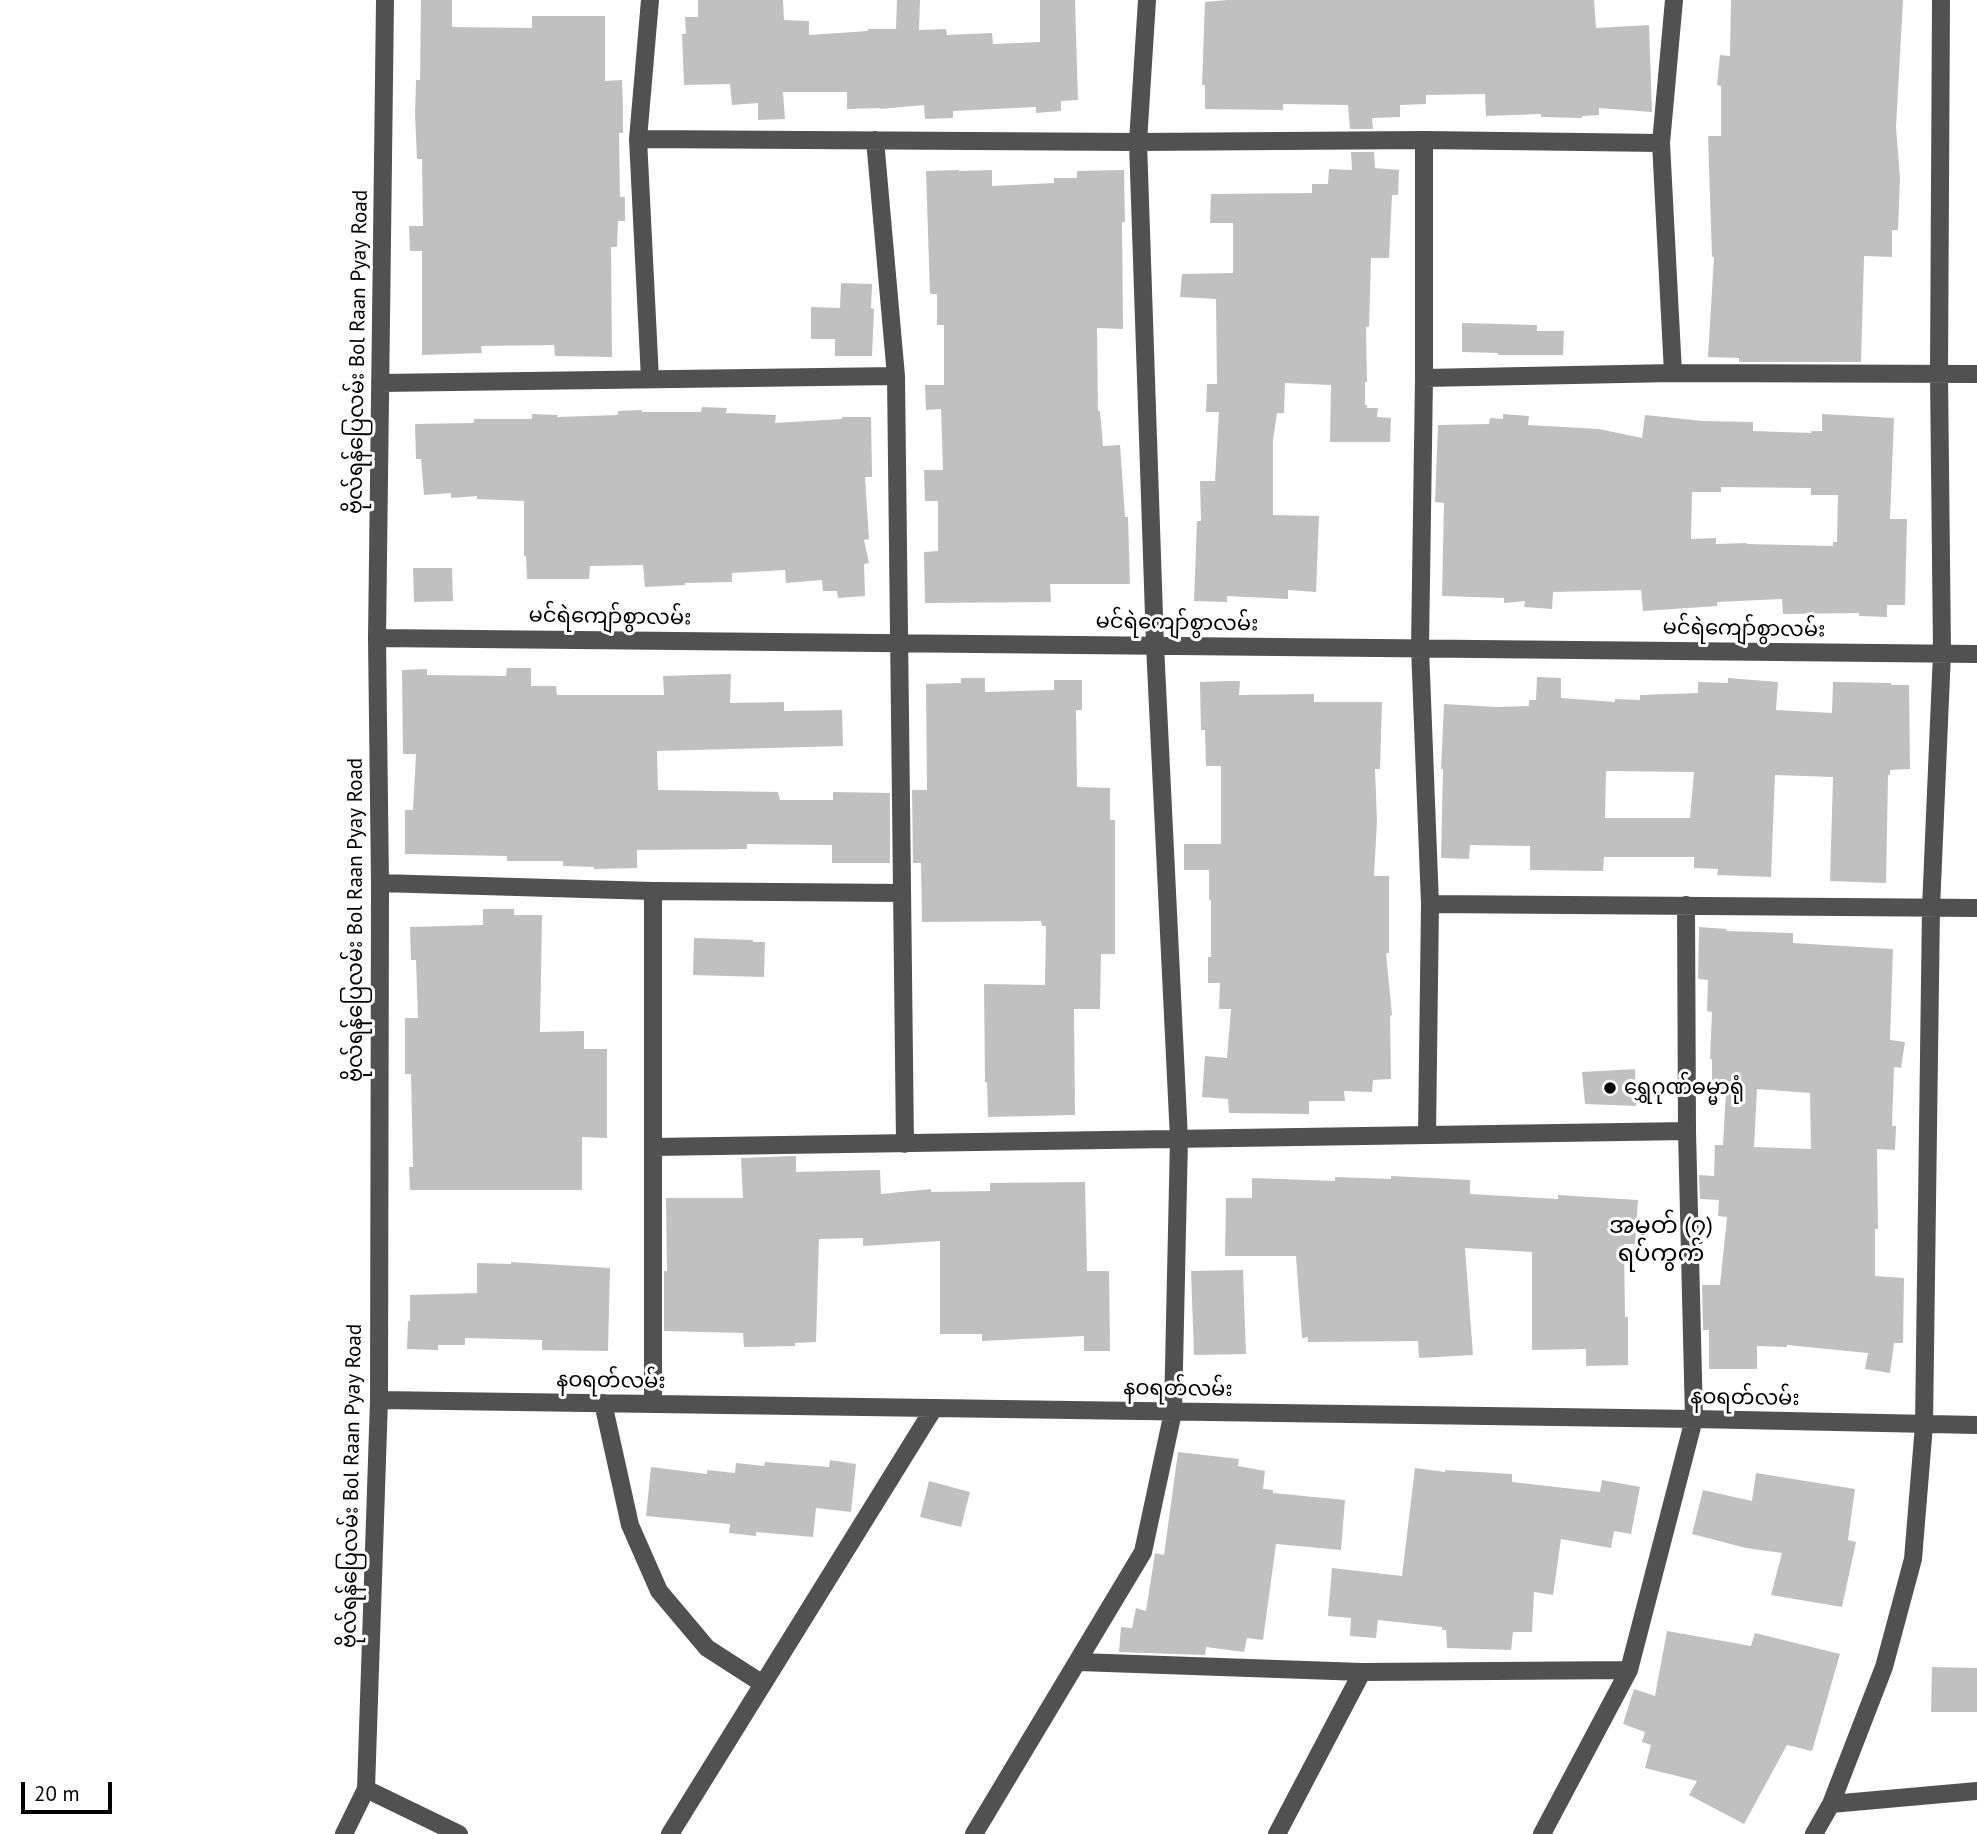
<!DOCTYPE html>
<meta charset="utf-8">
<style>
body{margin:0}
#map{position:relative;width:1977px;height:1834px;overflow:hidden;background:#fff;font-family:"PT Sans",sans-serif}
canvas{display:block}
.scale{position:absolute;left:21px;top:1782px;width:91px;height:32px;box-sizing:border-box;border:4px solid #000;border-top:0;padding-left:9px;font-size:21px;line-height:24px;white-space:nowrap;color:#000;-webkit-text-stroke:5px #fff;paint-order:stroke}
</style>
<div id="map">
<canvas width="1977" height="1834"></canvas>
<div class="scale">20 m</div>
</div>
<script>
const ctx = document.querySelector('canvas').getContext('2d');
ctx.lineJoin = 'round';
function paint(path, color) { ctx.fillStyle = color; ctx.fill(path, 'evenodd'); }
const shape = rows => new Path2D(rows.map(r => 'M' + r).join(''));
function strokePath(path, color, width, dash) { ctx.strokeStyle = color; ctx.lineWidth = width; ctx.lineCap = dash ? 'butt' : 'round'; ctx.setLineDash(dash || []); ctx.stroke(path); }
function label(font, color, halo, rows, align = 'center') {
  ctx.font = font + ' "PT Sans","Noto Sans Myanmar",sans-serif'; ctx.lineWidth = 6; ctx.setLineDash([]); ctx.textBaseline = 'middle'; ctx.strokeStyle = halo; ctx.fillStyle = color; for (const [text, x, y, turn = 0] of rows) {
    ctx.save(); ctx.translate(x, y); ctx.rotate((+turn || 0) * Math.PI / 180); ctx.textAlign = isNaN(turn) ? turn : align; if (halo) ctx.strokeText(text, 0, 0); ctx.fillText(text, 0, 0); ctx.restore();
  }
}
const building = shape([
 [421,0,452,0,452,27,532,28,532,16,605,16,605,81,622,80,623,107,623,133,619,133,620,197,625,197,625,221,618,221,617,247,611,247,612,357,555,356,554,345,481,346,482,353,422,355,422,251,410,251,409,226,423,226,422,159,417,159,415,115,416,80,420,80],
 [698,0,783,0,784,20,809,21,809,35,868,31,868,29,896,29,897,0,920,0,919,30,946,29,947,35,992,33,993,44,1040,42,1040,0,1075,0,1078,100,1061,101,1061,111,1036,113,1036,107,953,111,953,118,925,119,924,105,880,109,880,108,847,109,847,92,783,92,785,119,758,120,758,103,732,105,730,84,684,85,682,34,686,34,685,17,698,17],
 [1227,0,1594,0,1596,28,1649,25,1652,112,1599,108,1599,115,1582,116,1582,118,1541,117,1541,114,1486,116,1485,94,1426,95,1426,104,1400,105,1400,117,1372,118,1373,129,1350,129,1348,105,1283,104,1283,110,1205,109,1205,85,1202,85,1205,2],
 [1731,0,1903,0,1896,127,1900,178,1898,230,1892,230,1892,257,1864,256,1861,362,1739,362,1739,358,1708,357,1714,257,1712,257,1708,136,1721,136,1721,86,1717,85,1720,55,1730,56],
 [1351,152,1374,152,1375,168,1399,170,1398,195,1392,195,1389,258,1371,258,1369,327,1366,327,1367,382,1365,382,1365,405,1367,405,1367,408,1378,408,1377,417,1391,418,1390,442,1330,442,1331,385,1285,383,1284,413,1277,413,1273,440,1273,515,1319,516,1316,592,1288,590,1288,599,1227,596,1227,602,1194,601,1197,521,1201,521,1200,481,1215,481,1219,412,1206,412,1207,384,1217,384,1216,299,1180,297,1182,274,1233,273,1233,223,1210,223,1211,194,1312,193,1312,184,1328,184,1329,169,1352,170],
 [959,170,959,171,992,170,992,186,1054,183,1054,178,1077,178,1077,171,1124,170,1125,222,1122,222,1123,329,1097,328,1098,411,1100,411,1103,446,1120,445,1125,517,1128,517,1130,584,1050,584,1051,602,925,603,924,552,938,551,938,501,925,501,924,470,943,470,941,409,926,410,925,385,944,385,944,325,937,325,937,294,930,294,926,171],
 [841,283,872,284,871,308,874,309,872,356,835,356,835,339,811,339,811,307,840,308],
 [1462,323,1537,325,1537,331,1564,331,1563,355,1498,355,1498,353,1462,352],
 [702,407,727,408,726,413,776,415,775,423,842,419,842,417,871,417,872,477,865,477,869,539,864,540,869,563,864,564,865,596,838,598,837,591,823,591,822,580,786,583,785,570,732,573,732,582,685,583,685,585,645,587,643,565,590,566,589,579,527,579,526,556,524,556,524,501,477,499,477,496,451,498,451,493,424,495,421,459,416,459,415,424,474,423,474,419,532,419,532,414,558,415,557,417,618,415,618,411,642,410,642,412,701,412],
 [1503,414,1529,416,1528,425,1599,429,1642,438,1645,415,1703,421,1753,422,1753,431,1811,433,1811,431,1822,431,1822,414,1894,418,1890,519,1907,519,1905,605,1887,605,1887,617,1859,616,1859,613,1783,614,1782,599,1717,602,1717,606,1643,611,1641,590,1553,592,1552,609,1524,607,1525,601,1504,603,1504,598,1442,596,1444,503,1435,502,1438,425,1489,424,1490,418,1503,419],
 [1721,487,1811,488,1811,495,1838,495,1837,542,1833,542,1833,546,1747,544,1747,543,1716,544,1716,538,1691,539,1692,492,1721,492],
 [413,568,452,568,453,601,414,602],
 [507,668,531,668,531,686,556,686,557,695,664,695,663,676,731,674,730,703,784,702,784,711,842,710,843,746,657,751,658,790,778,792,780,800,833,800,833,792,890,793,890,863,832,863,832,845,747,844,747,849,637,850,637,868,594,869,594,867,563,866,563,861,507,861,507,856,405,854,405,810,413,810,416,754,403,754,402,670,427,669,427,675,506,676],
 [1537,677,1561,678,1561,698,1615,702,1615,699,1640,700,1640,695,1698,693,1698,682,1728,683,1728,678,1778,682,1776,710,1832,713,1833,682,1891,683,1891,685,1909,685,1910,769,1890,770,1890,775,1888,775,1886,883,1830,881,1833,777,1775,775,1771,877,1717,875,1718,869,1694,868,1694,857,1604,857,1603,871,1530,870,1530,846,1470,845,1469,859,1441,858,1443,769,1441,769,1444,704,1496,707,1529,706,1529,700,1536,700],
 [1606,771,1694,772,1690,818,1605,818],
 [961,678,985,678,985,692,1054,690,1054,680,1082,680,1082,710,1076,710,1077,787,1110,788,1110,820,1115,820,1115,954,1101,954,1100,1009,1074,1009,1075,1115,988,1117,987,1082,985,1082,984,984,1045,985,1046,926,1042,926,1041,921,922,922,921,863,913,863,912,790,927,790,926,684,961,683],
 [1227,681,1240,681,1239,695,1314,694,1314,702,1382,702,1380,769,1375,769,1377,821,1374,876,1389,876,1389,953,1386,953,1392,1015,1390,1016,1391,1079,1373,1080,1372,1092,1344,1091,1345,1101,1309,1101,1309,1114,1229,1113,1228,1099,1202,1097,1205,1056,1227,1058,1231,1009,1219,1009,1220,983,1208,983,1208,957,1211,957,1211,900,1209,900,1209,870,1184,870,1184,844,1221,844,1221,766,1206,766,1205,730,1201,730,1200,682],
 [483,909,514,909,514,915,542,915,540,1032,584,1031,584,1049,607,1049,607,1138,582,1137,582,1190,410,1190,409,1167,413,1167,411,1074,405,1074,405,1018,418,1018,416,960,411,960,410,927,483,925],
 [1699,927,1727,929,1726,931,1793,933,1793,943,1893,949,1890,1040,1905,1042,1901,1068,1894,1067,1892,1126,1896,1126,1895,1150,1877,1149,1878,1229,1875,1229,1875,1276,1904,1278,1903,1343,1894,1343,1890,1373,1865,1369,1868,1353,1787,1345,1787,1347,1757,1346,1757,1369,1709,1369,1709,1330,1703,1330,1702,1285,1720,1285,1727,1217,1718,1216,1719,1200,1700,1199,1699,1175,1714,1176,1715,1145,1723,1145,1726,1089,1712,1089,1712,1059,1710,1059,1712,1012,1707,1011,1708,980,1698,979],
 [1757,1089,1810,1093,1811,1149,1754,1147],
 [694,938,753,940,753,942,765,942,764,977,693,975],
 [1635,1069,1636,1106,1585,1104,1582,1072],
 [796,1156,796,1172,880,1170,881,1194,931,1189,931,1192,990,1191,990,1183,1085,1182,1087,1271,1109,1271,1110,1351,1084,1351,1084,1336,982,1341,982,1334,940,1334,940,1241,863,1246,863,1238,819,1239,816,1342,795,1343,795,1346,744,1347,743,1333,664,1331,664,1271,667,1271,666,1198,743,1198,741,1158],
 [1391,1176,1470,1180,1470,1194,1558,1199,1558,1195,1638,1200,1635,1244,1624,1244,1625,1317,1628,1317,1628,1365,1586,1366,1586,1349,1532,1350,1532,1252,1465,1248,1473,1355,1419,1358,1418,1341,1308,1342,1308,1337,1302,1338,1296,1256,1225,1256,1226,1198,1252,1198,1252,1178,1335,1181,1335,1177,1391,1179],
 [511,1262,610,1268,608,1351,542,1350,542,1340,465,1338,465,1345,438,1345,438,1350,407,1349,408,1321,410,1321,410,1295,477,1293,477,1263,511,1264],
 [1243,1270,1246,1354,1194,1355,1191,1271],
 [1178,1452,1239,1459,1238,1466,1265,1471,1263,1489,1273,1490,1273,1493,1345,1500,1341,1550,1276,1544,1263,1640,1247,1638,1244,1652,1206,1647,1205,1655,1119,1652,1121,1627,1132,1628,1136,1608,1146,1611,1155,1553,1164,1555],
 [830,1460,856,1464,851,1512,816,1508,813,1537,756,1532,756,1536,729,1533,730,1524,646,1516,651,1467,707,1474,707,1470,735,1473,736,1463,764,1466,765,1462,829,1467],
 [1415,1468,1445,1472,1445,1470,1512,1474,1512,1482,1600,1492,1602,1480,1640,1487,1631,1534,1614,1531,1611,1548,1561,1539,1553,1595,1534,1592,1532,1632,1513,1632,1511,1650,1447,1648,1446,1630,1442,1630,1442,1627,1378,1620,1376,1638,1350,1636,1351,1618,1328,1616,1332,1568,1402,1576],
 [1756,1473,1855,1489,1848,1540,1856,1542,1842,1607,1771,1595,1782,1553,1746,1548,1692,1534,1703,1490,1752,1501],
 [929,1481,970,1492,961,1527,920,1517],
 [1667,1631,1751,1646,1755,1633,1840,1654,1812,1751,1787,1745,1744,1824,1689,1795,1697,1781,1645,1768,1651,1745,1642,1742,1645,1732,1623,1724,1634,1689,1655,1696],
 [1932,1667,1977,1668,1977,1712,1931,1712]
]);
const minor = shape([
 [638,139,1138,142,1424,140,1661,143],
 [875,140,896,376,905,1144],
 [1424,140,1424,378,1420,648,1430,904,1427,1135],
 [1673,373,1661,143,1674,0],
 [1424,378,1673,373,1977,374],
 [650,379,638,139,650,0],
 [380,383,896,376],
 [377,638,1977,654],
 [380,883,653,891,902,893],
 [653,891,653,1404],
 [1430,904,1977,908],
 [653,1147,1687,1131],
 [379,1400,1694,1419,1977,1425],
 [603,1403,630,1525,659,1591,707,1648,763,1684],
 [1079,1662,1362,1672,1629,1670],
 [366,1789,459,1834],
 [1831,1804,1977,1791],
 [344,1834,366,1789,379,1400,380,883,377,638,385,0],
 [670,1834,934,1408],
 [974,1834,1143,1552,1173,1412,1179,1139,1155,645,1138,142,1147,0],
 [1277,1834,1362,1672],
 [1542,1834,1629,1670,1694,1419,1687,1131,1686,905],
 [1814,1834,1831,1804,1884,1667,1913,1559,1924,1425,1931,908,1942,653,1939,374,1941,0]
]);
const markers = [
 [1610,1088,7,"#000"]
];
const streetNames = [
 ["ဗိုလ်ရန်ပြေလမ်း Bol Raan Pyay Road",358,352,-89],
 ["မင်ရဲကျော်စွာလမ်း",610,617,1],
 ["မင်ရဲကျော်စွာလမ်း",1177,623,1],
 ["မင်ရဲကျော်စွာလမ်း",1744,629,1],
 ["ဗိုလ်ရန်ပြေလမ်း Bol Raan Pyay Road",356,920,-90],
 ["နဝရတ်လမ်း",611,1381,1],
 ["နဝရတ်လမ်း",1178,1389,1],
 ["နဝရတ်လမ်း",1745,1398,1],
 ["ဗိုလ်ရန်ပြေလမ်း Bol Raan Pyay Road",352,1486,-89]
];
const poiNames = [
 ["ရွှေဂုဏ်ဓမ္မာရုံ",1624,1088]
];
const quarterNames = [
 ["အမှတ် (၇)",1661,1226],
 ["ရပ်ကွက်",1661,1254]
];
paint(building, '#c0c0c0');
strokePath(minor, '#515151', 18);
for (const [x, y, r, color] of markers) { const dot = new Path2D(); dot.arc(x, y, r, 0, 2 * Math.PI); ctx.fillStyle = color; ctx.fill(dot); strokePath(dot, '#fff', 2.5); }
label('21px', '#000', '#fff', streetNames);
label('21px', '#000', '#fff', poiNames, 'left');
label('24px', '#000', '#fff', quarterNames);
</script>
